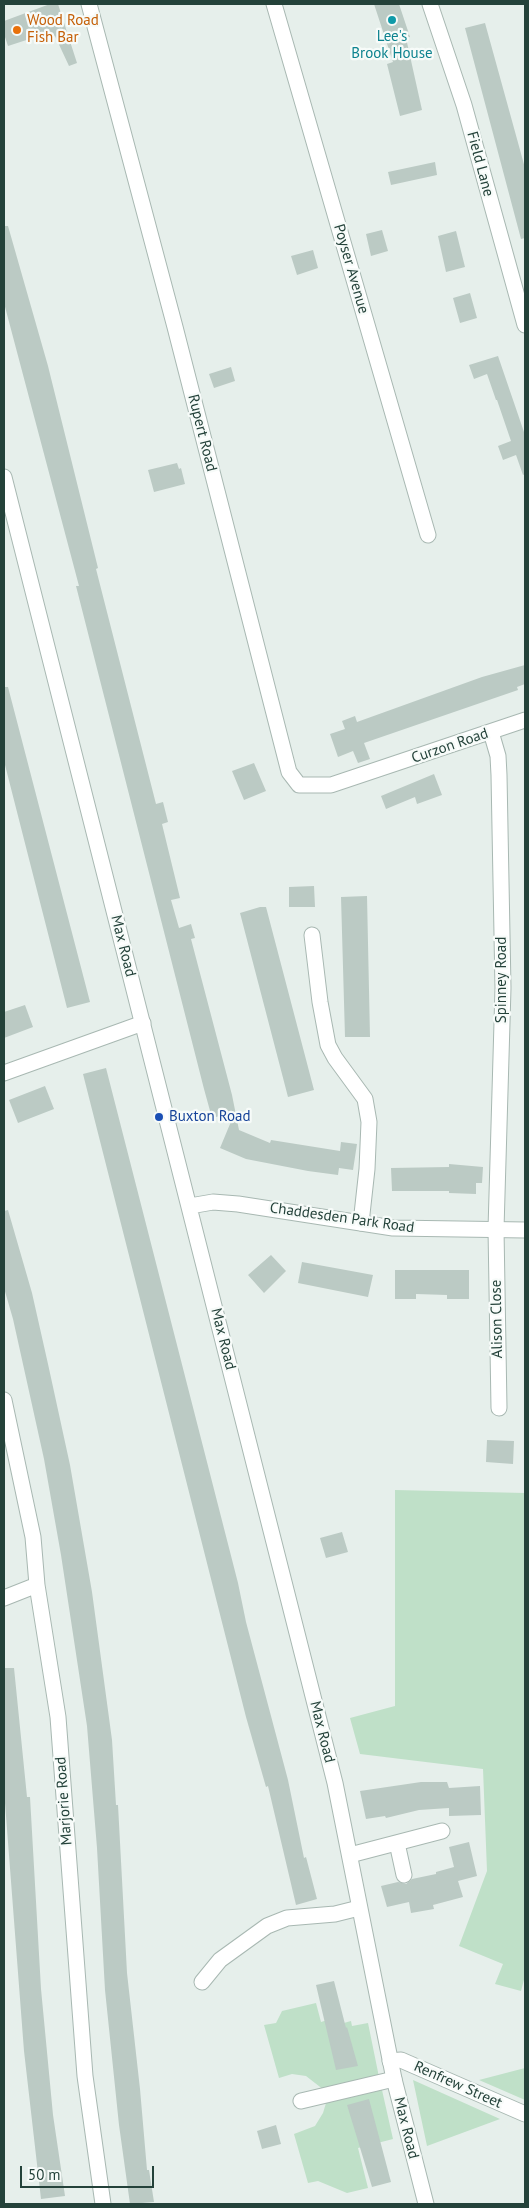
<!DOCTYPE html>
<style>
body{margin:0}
#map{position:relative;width:529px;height:2208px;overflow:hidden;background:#e6efeb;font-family:"PT Sans",sans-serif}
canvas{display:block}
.frame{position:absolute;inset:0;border:5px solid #24423a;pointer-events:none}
.scale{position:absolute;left:20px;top:2166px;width:134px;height:22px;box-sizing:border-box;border:2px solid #24423a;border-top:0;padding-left:6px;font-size:15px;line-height:18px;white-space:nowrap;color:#24423a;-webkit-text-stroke:4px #f7fbf9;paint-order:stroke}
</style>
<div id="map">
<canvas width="529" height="2208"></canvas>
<div class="frame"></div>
<div class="scale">50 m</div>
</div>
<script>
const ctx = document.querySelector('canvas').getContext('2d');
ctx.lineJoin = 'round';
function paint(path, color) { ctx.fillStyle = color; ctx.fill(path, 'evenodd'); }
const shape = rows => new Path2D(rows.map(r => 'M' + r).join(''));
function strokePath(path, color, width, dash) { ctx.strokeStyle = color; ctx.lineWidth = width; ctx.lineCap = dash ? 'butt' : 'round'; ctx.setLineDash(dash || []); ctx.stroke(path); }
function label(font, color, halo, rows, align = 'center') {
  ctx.font = font + ' "PT Sans",sans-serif'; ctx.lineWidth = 4.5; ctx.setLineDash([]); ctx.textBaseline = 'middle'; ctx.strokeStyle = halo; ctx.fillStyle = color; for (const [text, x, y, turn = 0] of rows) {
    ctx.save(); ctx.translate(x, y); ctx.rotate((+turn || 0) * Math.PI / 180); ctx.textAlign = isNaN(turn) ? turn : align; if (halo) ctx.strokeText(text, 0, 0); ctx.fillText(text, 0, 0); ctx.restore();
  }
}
const green = shape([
 [395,1490,525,1493,525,1976,521,1991,495,1984,503,1964,459,1946,487,1871,483,1769,360,1754,350,1718,395,1706],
 [316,2003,321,2022,331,2019,333,2026,351,2021,352,2026,368,2023,379,2077,324,2090,306,2076,292,2074,279,2078,264,2025,276,2023,282,2011],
 [525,2068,525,2100,479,2080],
 [413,2080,500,2119,427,2146],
 [382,2090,393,2139,358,2148,368,2188,347,2193,318,2181,308,2183,294,2134,315,2126,323,2113,326,2103]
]);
const building = shape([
 [50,4,58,4,77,63,69,66,55,36,50,38,48,33,8,46,4,34,4,21],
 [374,4,399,4,410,37,406,38,422,110,400,116,387,64,393,62],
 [485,23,525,168,525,238,521,239,465,28],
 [435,162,437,175,391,185,388,172],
 [4,226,8,226,48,366,98,568,96,569,156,804,163,802,168,822,162,824,180,898,171,900,179,928,191,924,195,938,191,939,232,1095,239,1130,270,1143,271,1140,340,1151,341,1142,357,1144,353,1170,339,1168,338,1175,308,1171,246,1159,220,1148,235,1112,212,1118,204,1089,76,586,79,586,4,303],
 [382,230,388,251,371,256,366,234],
 [456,231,465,267,446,272,438,236],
 [313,250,318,268,297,275,291,256],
 [470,293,477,318,460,323,453,298],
 [498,356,525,435,525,474,523,475,516,455,503,460,498,446,511,441,497,400,496,400,487,374,474,379,469,365],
 [231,367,235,381,214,388,209,374],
 [177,463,179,469,181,468,185,484,154,492,148,470],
 [525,665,525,684,517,687,518,690,364,743,370,759,358,763,353,751,338,757,330,734,345,729,342,721,355,716,357,722,482,677],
 [4,687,8,687,90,1002,67,1008,4,761],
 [254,763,266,791,244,800,232,771],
 [434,774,442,795,417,804,415,797,386,809,381,796],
 [314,886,315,907,289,907,289,887],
 [367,896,370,1037,345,1037,341,897],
 [260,907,266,907,314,1090,288,1097,240,913],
 [25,1005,33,1027,4,1038,4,1012],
 [106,1068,238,1583,246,1622,288,1780,304,1858,306,1857,317,1899,296,1905,268,1786,266,1787,246,1717,83,1074],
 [45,1086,54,1109,18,1123,9,1100],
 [449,1164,483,1167,482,1183,476,1183,476,1194,449,1193,449,1191,392,1191,391,1168,449,1167],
 [8,1210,32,1293,48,1364,70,1465,92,1592,112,1740,116,1805,118,1805,127,1973,140,2089,147,2170,149,2170,154,2202,130,2204,119,2125,105,1990,97,1848,87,1726,61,1555,44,1459,13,1319,4,1288,4,1211],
 [271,1255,286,1271,264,1293,248,1275],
 [302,1262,373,1275,368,1297,298,1283],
 [395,1270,469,1270,469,1299,447,1299,447,1295,416,1294,416,1299,395,1299],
 [487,1440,514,1441,513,1464,486,1462],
 [342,1532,348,1552,326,1558,320,1538],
 [4,1668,14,1668,27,1797,30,1797,41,1989,53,2115,65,2196,41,2199,24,2051,4,1790],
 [421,1782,447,1782,449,1788,480,1786,481,1815,449,1816,449,1808,419,1810,386,1818,385,1816,366,1819,360,1791],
 [469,1842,477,1876,458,1881,463,1897,433,1905,434,1909,411,1913,409,1902,387,1907,381,1886,398,1882,406,1884,412,1879,436,1874,436,1872,454,1867,449,1847],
 [334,1981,346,2028,347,2027,358,2066,336,2070,316,1985],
 [369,2099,391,2182,372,2187,347,2105],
 [276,2125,281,2144,262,2149,257,2131]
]);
const minor = shape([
 [89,4,175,327,289,772,299,785,331,785,525,720],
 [274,4,428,535],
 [430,4,464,105,525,325],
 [491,732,498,756,499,775,503,988,496,1229,499,1408],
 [312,935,320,1002,328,1045,335,1058,365,1099,369,1122,367,1169,361,1223],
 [4,1073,143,1023],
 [4,1400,33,1537,37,1585,58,1717,85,2076,103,2204],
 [4,1598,37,1585],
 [397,1843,404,1875],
 [350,1855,442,1831],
 [202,1982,220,1960,267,1926,287,1918,335,1914,359,1908],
 [390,2061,401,2060,525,2114],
 [301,2101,394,2079]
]);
const tertiary = shape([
 [4,477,335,1783,394,2079,426,2204],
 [190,1206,213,1202,238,1204,393,1228,525,1230]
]);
const markers = [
 [392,20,5,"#0f9aa8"],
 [17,30,5,"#e8710a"],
 [159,1117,5,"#1a4fb4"]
];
const foodNames = [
 ["Wood Road",27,21],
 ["Fish Bar",27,38]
];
const cultureNames = [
 ["Lee's",392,37],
 ["Brook House",392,54]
];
const streetNames = [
 ["Field Lane",480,164,75],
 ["Poyser Avenue",351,269,74],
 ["Rupert Road",202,433,76],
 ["Curzon Road",450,746,-19],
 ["Max Road",123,946,76],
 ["Spinney Road",502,980,-90],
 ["Chaddesden Park Road",342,1218,8],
 ["Alison Close",497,1319,-91],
 ["Max Road",223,1339,76],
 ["Max Road",322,1732,76],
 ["Marjorie Road",64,1801,-94],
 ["Renfrew Street",458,2085,24],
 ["Max Road",406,2128,76]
];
const transitNames = [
 ["Buxton Road",169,1117]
];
paint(green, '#bfe0c8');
paint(building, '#bbcac4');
strokePath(minor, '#a8b8b2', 17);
strokePath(tertiary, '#a8b8b2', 17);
strokePath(minor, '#fff', 15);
strokePath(tertiary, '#fff', 15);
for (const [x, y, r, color] of markers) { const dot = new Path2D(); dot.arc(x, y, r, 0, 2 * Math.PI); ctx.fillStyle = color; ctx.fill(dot); strokePath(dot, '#f7fbf9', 2); }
label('15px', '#c56008', '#f7fbf9', foodNames, 'left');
label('15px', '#0d838f', '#f7fbf9', cultureNames);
label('15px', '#24423a', '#f7fbf9', streetNames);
label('15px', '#164399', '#f7fbf9', transitNames, 'left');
</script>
